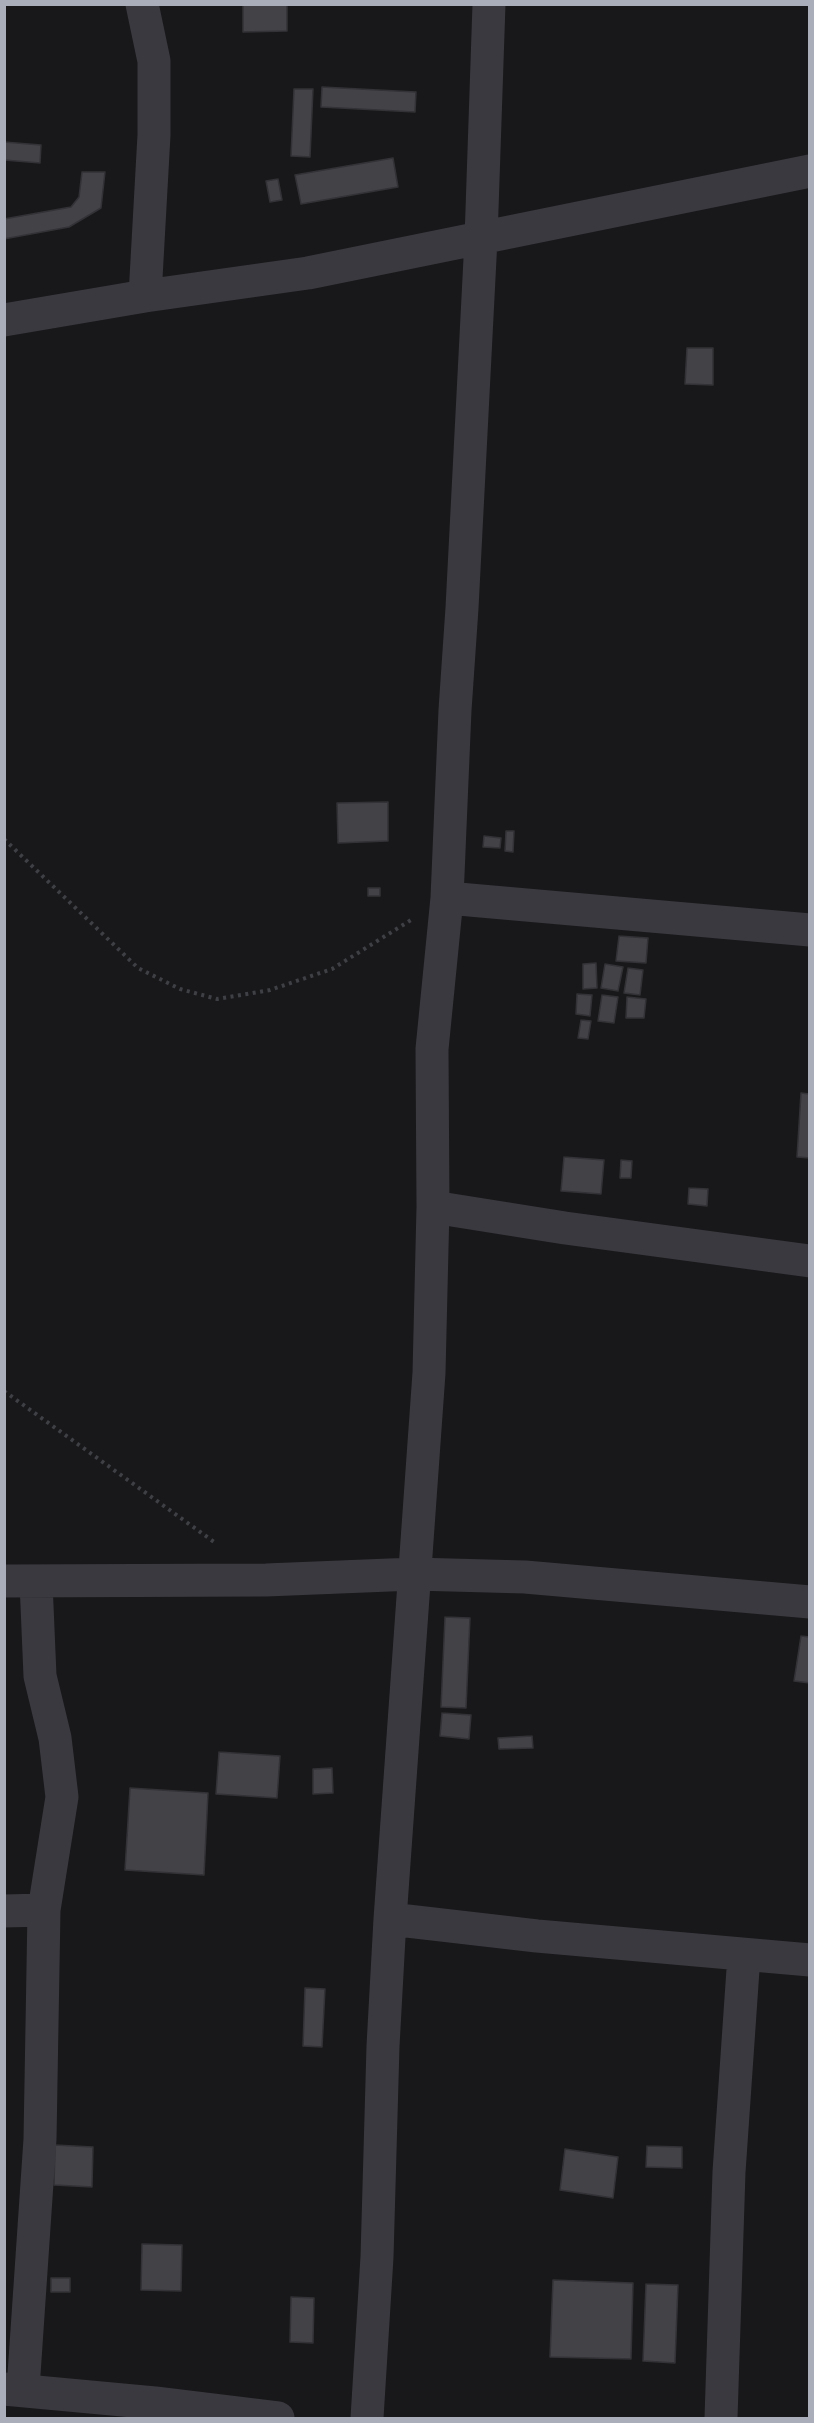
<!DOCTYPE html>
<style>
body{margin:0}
#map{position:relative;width:814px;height:2423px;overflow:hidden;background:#18181a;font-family:Ubuntu,sans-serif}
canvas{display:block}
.frame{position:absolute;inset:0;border:6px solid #aaadba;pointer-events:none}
</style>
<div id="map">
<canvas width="814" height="2423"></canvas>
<div class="frame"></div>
</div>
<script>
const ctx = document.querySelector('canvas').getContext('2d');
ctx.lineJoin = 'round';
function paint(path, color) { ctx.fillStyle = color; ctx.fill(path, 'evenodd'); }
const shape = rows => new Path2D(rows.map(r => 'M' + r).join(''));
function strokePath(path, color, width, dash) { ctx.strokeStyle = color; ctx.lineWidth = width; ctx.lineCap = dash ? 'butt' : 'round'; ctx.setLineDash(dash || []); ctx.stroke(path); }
const building = shape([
 [243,4,287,4,287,31,243,32,243,4],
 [322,87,416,92,415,112,321,107,322,87],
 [294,89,313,89,310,157,291,156,294,89],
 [4,142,41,145,40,163,4,160,4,142],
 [393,158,398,187,301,204,295,175,393,158],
 [82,172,105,172,101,208,69,227,4,239,4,219,71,207,79,197,82,172],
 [278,179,282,200,270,202,266,181,278,179],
 [687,348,713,348,713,385,685,384,687,348],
 [388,802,388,841,338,843,337,803,388,802],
 [506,831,514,831,513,852,505,851,506,831],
 [484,836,501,838,500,848,483,847,484,836],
 [368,888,380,888,380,896,368,896,368,888],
 [619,936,648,938,646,963,616,961,619,936],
 [596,963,597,988,583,989,583,964,596,963],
 [605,964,623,967,618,991,601,988,605,964],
 [628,968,643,970,640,995,624,993,628,968],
 [577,994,592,995,590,1016,576,1014,577,994],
 [602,995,618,997,614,1023,598,1021,602,995],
 [627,997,646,999,644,1018,626,1018,627,997],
 [581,1020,591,1021,588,1039,578,1038,581,1020],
 [801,1093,810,1094,810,1158,797,1157,801,1093],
 [564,1157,604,1160,601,1194,561,1191,564,1157],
 [621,1160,632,1161,631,1178,620,1178,621,1160],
 [689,1188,708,1189,707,1206,688,1204,689,1188],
 [445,1617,470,1618,466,1708,441,1707,445,1617],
 [801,1636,810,1637,810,1683,794,1681,801,1636],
 [442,1713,471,1715,469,1739,440,1736,442,1713],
 [532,1736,533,1748,499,1749,498,1738,532,1736],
 [219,1752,280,1756,277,1798,216,1794,219,1752],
 [332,1768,333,1793,313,1794,313,1769,332,1768],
 [130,1788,208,1793,204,1875,125,1870,130,1788],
 [305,1988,325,1989,322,2047,303,2046,305,1988],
 [55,2145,93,2147,92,2187,54,2185,55,2145],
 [647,2146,682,2147,682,2168,646,2167,647,2146],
 [565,2149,618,2157,613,2198,560,2190,565,2149],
 [142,2244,182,2245,181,2291,141,2290,142,2244],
 [51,2278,70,2278,70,2292,51,2292,51,2278],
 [553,2280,633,2283,631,2359,550,2357,553,2280],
 [646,2284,678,2285,675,2363,643,2361,646,2284],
 [291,2297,314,2298,313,2343,290,2342,291,2297]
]);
const path = shape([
 [4,839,138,968,180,989,217,999,270,990,332,969,411,920],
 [4,1391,217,1544]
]);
const minor = shape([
 [142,4,154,61,154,135,145,296],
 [4,320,145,296,308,273,810,171],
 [447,898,810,930],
 [433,1207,565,1228,810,1261],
 [4,1581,266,1580,414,1574,525,1577,810,1602],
 [4,1911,44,1910],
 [390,1919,537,1936,810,1960],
 [4,2389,155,2403,278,2418],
 [23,2389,40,2139,44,1910,62,1797,55,1738,40,1676,36,1582],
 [367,2418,377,2257,383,2046,390,1919,429,1373,433,1207,432,1049,447,898,455,710,462,608,481,239,489,4],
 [721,2418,729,2172,744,1955]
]);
paint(building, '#424247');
strokePath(building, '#333236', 1.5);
strokePath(path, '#3f4046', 4, [3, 4.5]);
strokePath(minor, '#39393f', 33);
</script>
